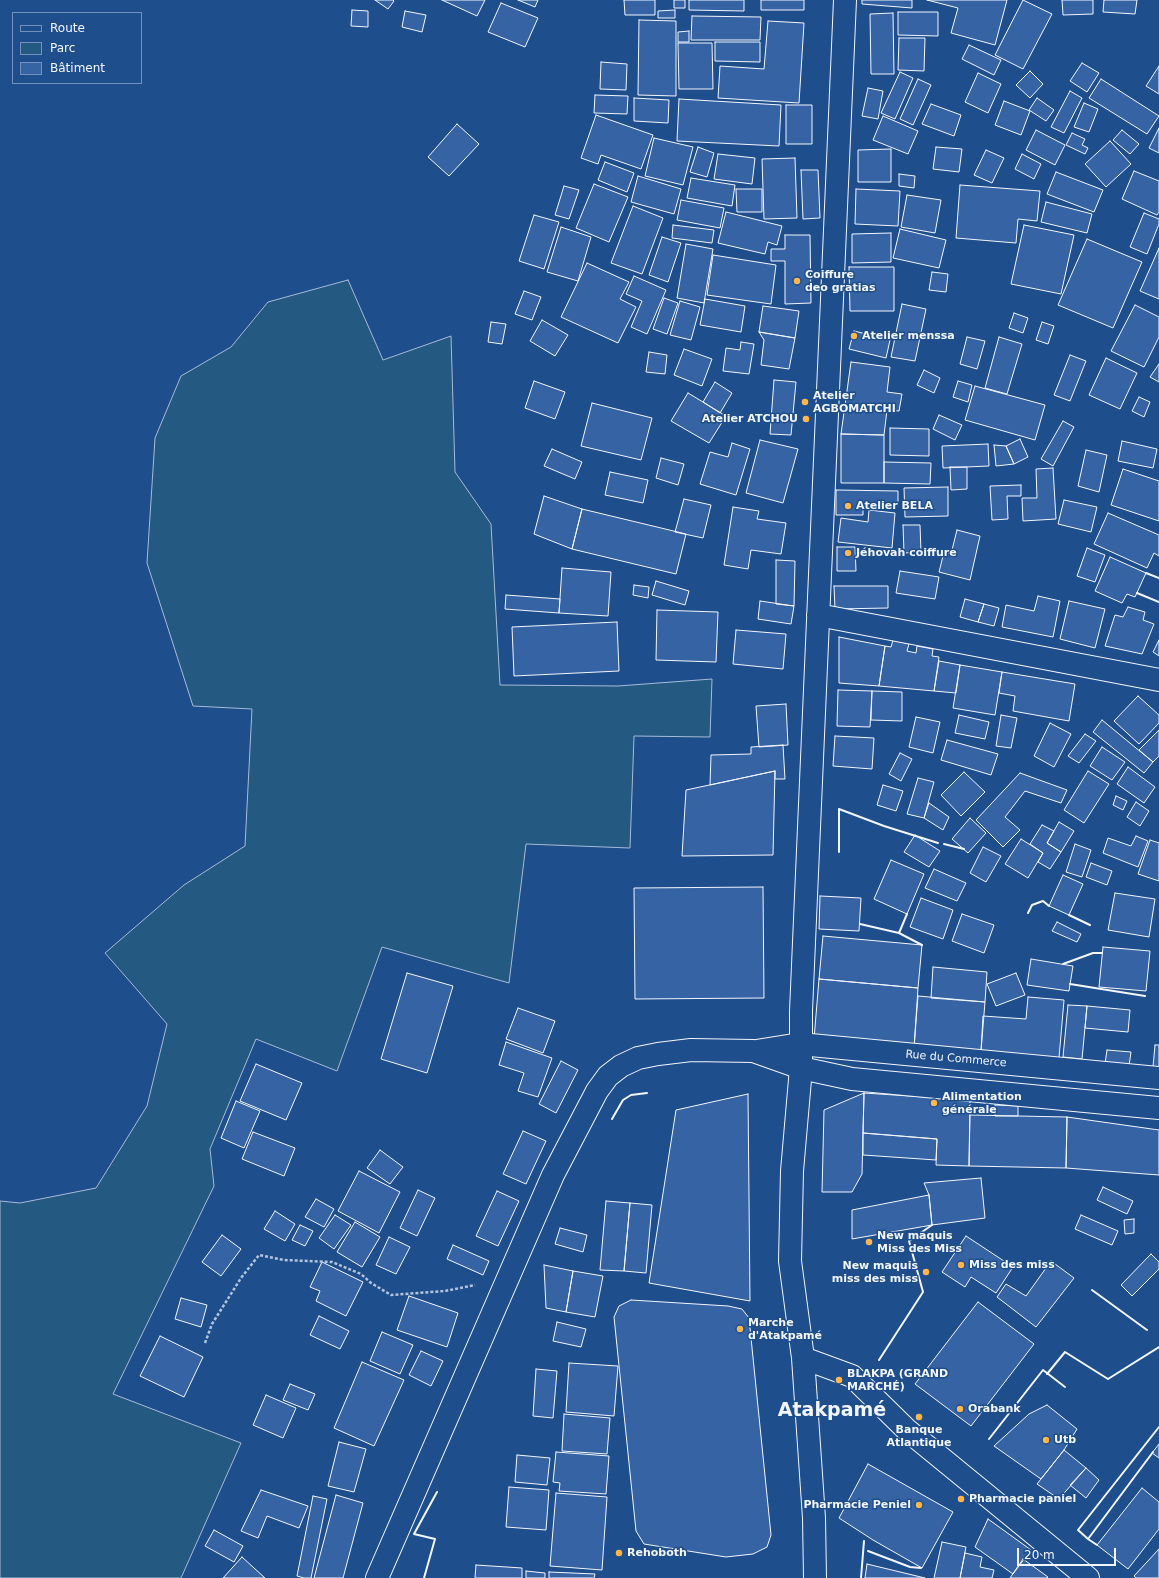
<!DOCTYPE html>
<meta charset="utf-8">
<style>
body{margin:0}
#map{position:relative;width:1159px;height:1578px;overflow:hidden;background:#1f4e8c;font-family:"DejaVu Sans",sans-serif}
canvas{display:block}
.legend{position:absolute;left:12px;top:12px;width:130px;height:72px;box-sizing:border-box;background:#1f4e8c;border:1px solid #7391ba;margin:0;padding:5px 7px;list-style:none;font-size:12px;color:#f2f6ff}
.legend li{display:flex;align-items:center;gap:8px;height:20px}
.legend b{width:20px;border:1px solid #7391ba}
.scale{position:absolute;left:1017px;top:1548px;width:99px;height:18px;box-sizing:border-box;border:2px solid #f2f6ff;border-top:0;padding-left:5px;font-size:12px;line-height:14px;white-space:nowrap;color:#f2f6ff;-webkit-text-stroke:3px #1f4e8c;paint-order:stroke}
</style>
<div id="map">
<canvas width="1159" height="1578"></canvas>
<ul class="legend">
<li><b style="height:5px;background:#1f4e8c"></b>Route</li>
<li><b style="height:11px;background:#245a82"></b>Parc</li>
<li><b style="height:11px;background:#3563a3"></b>Bâtiment</li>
</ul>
<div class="scale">20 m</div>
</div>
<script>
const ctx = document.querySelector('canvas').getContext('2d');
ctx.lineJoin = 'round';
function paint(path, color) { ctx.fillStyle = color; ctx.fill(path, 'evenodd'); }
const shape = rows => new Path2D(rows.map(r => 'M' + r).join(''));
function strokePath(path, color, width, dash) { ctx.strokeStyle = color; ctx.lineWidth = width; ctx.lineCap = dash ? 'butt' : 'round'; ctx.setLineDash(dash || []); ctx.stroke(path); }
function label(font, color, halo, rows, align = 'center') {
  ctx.font = font + ' "DejaVu Sans",sans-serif'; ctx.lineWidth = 3; ctx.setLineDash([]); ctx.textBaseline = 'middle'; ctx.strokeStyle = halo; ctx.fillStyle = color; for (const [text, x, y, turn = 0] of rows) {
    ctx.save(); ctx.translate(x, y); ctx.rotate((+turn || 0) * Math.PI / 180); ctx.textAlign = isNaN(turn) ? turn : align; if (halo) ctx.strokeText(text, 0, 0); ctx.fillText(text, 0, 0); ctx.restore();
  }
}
const green = shape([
 [348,280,383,360,451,336,455,472,491,524,500,685,618,686,712,679,710,737,634,736,630,848,526,844,509,983,382,947,337,1071,256,1039,210,1149,214,1186,113,1394,241,1443,181,1578,0,1578,0,1201,20,1203,96,1188,147,1106,167,1024,105,953,184,885,245,846,252,709,193,706,147,563,155,438,181,376,231,347,268,302,348,280]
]);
const building = shape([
 [375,0,393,0,394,1,388,9,375,0],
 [442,0,485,0,477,16,442,0],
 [518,0,538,0,535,7,518,0],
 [624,0,655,0,655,15,625,15,624,0],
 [674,0,685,0,685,8,674,8,674,0],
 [689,0,744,0,744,11,689,10,689,0],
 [761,0,804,0,804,10,761,10,761,0],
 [862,0,912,0,912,8,862,4,862,0],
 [927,0,1007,0,995,45,951,33,958,8,927,0],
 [1023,0,1052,14,1023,69,995,55,1023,0],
 [1062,0,1093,0,1093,14,1063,15,1062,0],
 [1104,0,1137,0,1135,14,1103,12,1104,0],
 [501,3,538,18,525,47,488,32,501,3],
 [352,10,368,11,368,27,351,26,352,10],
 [675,10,675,18,658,18,658,11,675,10],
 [405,11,426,15,422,32,402,27,405,11],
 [898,12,938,12,938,36,898,35,898,12],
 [893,13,894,74,871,74,870,14,893,13],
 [692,16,761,17,760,40,691,40,692,16],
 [639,20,676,21,676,96,638,95,639,20],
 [768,21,804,23,799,103,718,98,720,66,764,69,768,21],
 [689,31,689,42,678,42,678,32,689,31],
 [899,38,925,38,924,71,898,70,899,38],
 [715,42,760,42,760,62,715,61,715,42],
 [678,43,712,43,713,89,679,89,678,43],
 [969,45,1001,60,994,75,962,59,969,45],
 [601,62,627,64,626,90,600,89,601,62],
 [1082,63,1099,73,1087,92,1070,81,1082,63],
 [1159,66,1159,94,1146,86,1159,66],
 [1030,71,1043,84,1030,98,1016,85,1030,71],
 [900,72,913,78,895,119,881,113,900,72],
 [978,73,1001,84,988,113,965,102,978,73],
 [918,79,931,85,913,125,900,119,918,79],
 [1101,79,1159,116,1147,134,1089,98,1101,79],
 [868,88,883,91,878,119,862,116,868,88],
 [1070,91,1082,98,1064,133,1051,127,1070,91],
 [595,95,628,96,627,114,594,113,595,95],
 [634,98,669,100,668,123,634,121,634,98],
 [1037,98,1054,110,1046,121,1029,110,1037,98],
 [679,99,781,105,779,146,677,141,679,99],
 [1004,101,1030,111,1021,135,995,125,1004,101],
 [1084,103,1098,109,1089,132,1074,127,1084,103],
 [931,104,961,115,954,136,922,124,931,104],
 [786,105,812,105,812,144,786,144,786,105],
 [596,115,653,135,641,169,601,155,598,164,581,158,596,115],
 [883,116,918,131,908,154,873,140,883,116],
 [457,124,479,144,449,176,428,157,457,124],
 [1159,128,1159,153,1149,148,1159,128],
 [1036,130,1065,145,1055,165,1026,150,1036,130],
 [1122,130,1139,144,1130,154,1113,140,1122,130],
 [1072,133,1085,139,1082,145,1088,148,1085,154,1066,145,1072,133],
 [654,138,693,147,683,185,645,176,654,138],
 [1110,141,1131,164,1106,187,1085,164,1110,141],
 [698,147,714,153,707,177,690,172,698,147],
 [936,147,962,149,959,172,933,169,936,147],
 [891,149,891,182,858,182,858,150,891,149],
 [986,150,1004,158,992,183,974,175,986,150],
 [718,154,755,158,752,184,714,179,718,154],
 [1022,154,1041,164,1034,179,1015,169,1022,154],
 [795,158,797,218,764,219,762,159,795,158],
 [605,162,634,173,627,192,598,180,605,162],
 [801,170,818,170,820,218,803,219,801,170],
 [1134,171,1159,181,1159,212,1157,215,1122,199,1134,171],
 [1056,172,1103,190,1094,212,1047,194,1056,172],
 [899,174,915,176,914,188,899,186,899,174],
 [638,176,681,189,674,214,631,202,638,176],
 [691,178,735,185,732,206,687,198,691,178],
 [594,184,628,197,609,242,576,228,594,184],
 [960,185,1040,191,1037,221,1018,219,1016,243,956,238,960,185],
 [564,186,579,190,569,219,555,215,564,186],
 [736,189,762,189,762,212,737,212,736,189],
 [856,189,900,191,898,226,855,224,856,189],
 [907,195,941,200,935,233,901,227,907,195],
 [681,200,724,208,720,228,677,220,681,200],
 [1046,202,1092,214,1087,233,1041,222,1046,202],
 [633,206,663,218,642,274,611,263,633,206],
 [726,212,782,226,777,245,768,242,765,254,718,243,726,212],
 [1144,213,1159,219,1159,224,1147,254,1130,247,1144,213],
 [534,215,559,222,544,269,519,261,534,215],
 [673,225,714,230,712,243,672,238,673,225],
 [1024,225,1074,235,1061,294,1011,284,1024,225],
 [561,227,591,237,578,281,547,272,561,227],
 [900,229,946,240,939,268,893,258,900,229],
 [891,233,891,262,852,263,852,234,891,233],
 [785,235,810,235,811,303,785,304,785,261,771,261,771,249,785,249,785,235],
 [662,237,681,243,668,282,649,275,662,237],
 [1087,239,1142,262,1113,328,1058,305,1087,239],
 [686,244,713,249,704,303,677,298,686,244],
 [1159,248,1159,299,1140,291,1159,248],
 [713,255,776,265,771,304,707,295,713,255],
 [587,263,629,282,620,299,636,307,618,343,561,317,587,263],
 [849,267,894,267,894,311,850,311,849,267],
 [932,272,948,274,946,292,929,290,932,272],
 [634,276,666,290,647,334,631,327,642,301,626,294,634,276],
 [524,291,541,297,532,320,515,314,524,291],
 [664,298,678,303,667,334,653,329,664,298],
 [705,299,745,306,741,332,700,325,705,299],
 [680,301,700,307,691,340,670,335,680,301],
 [902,304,926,309,915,361,891,357,902,304],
 [1135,305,1159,317,1159,337,1144,367,1111,351,1135,305],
 [763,306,799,311,795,338,759,332,763,306],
 [1014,313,1028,318,1023,333,1009,328,1014,313],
 [542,320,568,335,555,356,530,341,542,320],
 [491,322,506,324,502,344,488,342,491,322],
 [1042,322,1054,326,1048,344,1036,340,1042,322],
 [854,331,890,340,886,358,849,349,854,331],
 [759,332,795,338,789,369,761,365,764,340,759,332],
 [967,337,985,341,977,369,960,364,967,337],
 [999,337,1022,344,1007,394,985,388,999,337],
 [741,342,754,344,749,374,723,371,726,348,740,350,741,342],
 [684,349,712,359,702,386,674,375,684,349],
 [649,352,667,355,665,374,646,372,649,352],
 [1070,355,1086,361,1070,401,1054,395,1070,355],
 [1106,358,1137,373,1120,409,1089,395,1106,358],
 [851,362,890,367,887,392,902,394,899,411,887,410,884,435,841,434,851,362],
 [1159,364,1159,382,1150,377,1159,364],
 [924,370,940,378,934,393,917,385,924,370],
 [774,380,796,382,791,435,770,434,774,380],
 [534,381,565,392,555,419,525,408,534,381],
 [958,381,972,385,968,402,953,397,958,381],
 [715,382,732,393,720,413,703,402,715,382],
 [975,386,1045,405,1035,440,965,420,975,386],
 [688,393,726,416,709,443,671,421,688,393],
 [1139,397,1150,402,1144,417,1132,411,1139,397],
 [592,403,652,418,641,460,581,446,592,403],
 [939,415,962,425,955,440,933,429,939,415],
 [1063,421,1074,427,1053,466,1041,459,1063,421],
 [890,428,929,429,929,456,890,455,890,428],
 [841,434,884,435,884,483,841,483,841,434],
 [1020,439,1028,457,1014,464,1006,446,1020,439],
 [760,440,798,449,783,503,746,493,760,440],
 [1122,441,1157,449,1153,468,1118,461,1122,441],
 [732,443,750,449,736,495,700,484,710,452,728,457,732,443],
 [988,444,989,466,943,468,942,446,988,444],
 [994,445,1006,446,1014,464,996,466,994,445],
 [552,449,582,462,575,479,544,466,552,449],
 [1086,450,1107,455,1099,492,1078,486,1086,450],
 [661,458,684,464,678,485,656,478,661,458],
 [884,462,931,463,930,484,884,483,884,462],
 [950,467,967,467,967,489,951,490,950,467],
 [1053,468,1056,519,1023,521,1022,498,1037,498,1036,469,1053,468],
 [1123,469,1159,481,1159,521,1111,505,1123,469],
 [610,472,648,480,643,503,605,495,610,472],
 [1021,485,1021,496,1007,496,1008,519,992,520,990,486,1021,485],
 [948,487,948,516,905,517,904,488,948,487],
 [836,490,898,491,898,504,863,504,863,515,836,515,836,490],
 [544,496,582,509,572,549,534,534,544,496],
 [684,499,711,505,703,538,675,532,684,499],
 [1064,500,1097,507,1091,532,1058,524,1064,500],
 [733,507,759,511,757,519,786,523,781,554,751,550,748,569,724,565,733,507],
 [582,509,686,534,676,574,572,549,582,509],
 [869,510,895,513,892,548,838,542,841,518,868,522,869,510],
 [1108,513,1159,535,1159,556,1154,553,1147,568,1094,544,1108,513],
 [903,525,920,525,921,552,904,553,903,525],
 [957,530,980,536,970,580,939,572,944,552,951,554,957,530],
 [837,547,855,547,856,571,837,571,837,547],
 [1087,548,1105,555,1095,582,1077,576,1087,548],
 [1110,557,1146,573,1135,597,1127,594,1122,603,1095,591,1110,557],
 [776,560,795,561,794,606,776,604,776,560],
 [562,568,611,572,608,616,559,613,562,568],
 [900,571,939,577,935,599,896,593,900,571],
 [656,581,689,591,685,605,652,595,656,581],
 [634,585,649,587,648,598,633,595,634,585],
 [834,586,888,586,888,608,835,609,834,586],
 [506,595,560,599,559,613,505,609,506,595],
 [1038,596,1060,601,1053,637,1002,627,1006,605,1034,611,1038,596],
 [965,599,984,604,978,622,960,617,965,599],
 [760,601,794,606,791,624,758,619,760,601],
 [1069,601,1105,609,1095,648,1060,639,1069,601],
 [984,604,999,608,994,626,978,622,984,604],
 [1128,607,1145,612,1143,620,1154,624,1142,654,1105,646,1115,615,1123,617,1128,607],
 [657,610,718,612,716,662,656,660,657,610],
 [617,622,619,671,514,676,512,627,617,622],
 [736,630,786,634,783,669,733,664,736,630],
 [839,637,885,646,879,686,839,683,839,637],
 [893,640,909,644,907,651,916,653,917,646,933,649,932,656,939,657,934,691,879,686,885,646,891,647,893,640],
 [1159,640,1159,656,1153,652,1159,640],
 [939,661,960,665,956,693,934,691,939,661],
 [960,665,1002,672,995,715,953,708,960,665],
 [1002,672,1075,684,1069,721,1013,711,1015,696,999,693,1002,672],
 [838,690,872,691,870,727,837,726,838,690],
 [872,691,902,692,902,721,871,720,872,691],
 [1138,696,1159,715,1159,723,1139,744,1114,721,1138,696],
 [786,704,788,745,759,747,756,706,786,704],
 [959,715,989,722,985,739,955,733,959,715],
 [1001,715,1017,718,1011,748,996,746,1001,715],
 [916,717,940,722,933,753,909,747,916,717],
 [1102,720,1153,762,1144,773,1093,732,1102,720],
 [1050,723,1071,734,1054,767,1034,756,1050,723],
 [1159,730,1159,756,1153,762,1139,750,1159,730],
 [1085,734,1096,741,1079,763,1068,756,1085,734],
 [835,736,874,738,872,769,833,766,835,736],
 [947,740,998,754,991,775,941,760,947,740],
 [783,745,785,779,775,779,775,771,710,785,711,755,751,754,751,747,783,745],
 [1102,747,1125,762,1112,780,1090,766,1102,747],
 [900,753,912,759,901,781,889,774,900,753],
 [1128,767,1155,787,1144,803,1117,784,1128,767],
 [775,771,773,855,682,856,686,790,775,771],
 [1088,771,1109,784,1084,823,1064,810,1088,771],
 [964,772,985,792,961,816,941,795,964,772],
 [1020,773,1067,790,1061,803,1025,791,1005,817,1020,830,1003,847,976,820,1020,773],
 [918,778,934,782,924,818,907,814,918,778],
 [883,785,903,791,896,811,877,805,883,785],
 [1116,796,1127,801,1123,810,1113,805,1116,796],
 [1136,802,1149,811,1140,826,1127,817,1136,802],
 [929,803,949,817,943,830,924,818,929,803],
 [970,818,986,833,968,853,952,839,970,818],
 [1059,822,1074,831,1061,852,1047,843,1059,822],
 [1042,825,1054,831,1047,843,1061,852,1050,869,1038,862,1043,853,1030,844,1042,825],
 [915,835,940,851,929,867,904,852,915,835],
 [1136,836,1148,841,1138,867,1103,853,1108,838,1131,846,1136,836],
 [1021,839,1043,853,1028,878,1005,864,1021,839],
 [1150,840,1159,843,1159,881,1138,874,1150,840],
 [1075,844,1091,850,1082,877,1066,872,1075,844],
 [983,847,1001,856,986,882,970,873,983,847],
 [891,860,924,874,907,914,874,899,891,860],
 [1091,863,1112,871,1107,885,1086,877,1091,863],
 [934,869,966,883,957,901,925,888,934,869],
 [1063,875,1083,884,1069,915,1049,906,1063,875],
 [763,887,764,998,635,999,634,888,763,887],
 [1115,893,1155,899,1149,937,1108,930,1115,893],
 [820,896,861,898,859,931,819,929,820,896],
 [921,898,953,910,943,939,910,927,921,898],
 [962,914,994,925,984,953,952,941,962,914],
 [1057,922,1081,934,1077,942,1052,931,1057,922],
 [823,936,922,945,918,988,819,979,823,936],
 [1103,947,1150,951,1146,991,1099,987,1103,947],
 [1031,959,1073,966,1069,991,1027,985,1031,959],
 [933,967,987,972,985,1002,931,998,933,967],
 [407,973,453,986,427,1073,381,1059,407,973],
 [1016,973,1025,995,996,1006,987,984,1016,973],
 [819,979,918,988,914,1048,814,1039,819,979],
 [918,996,985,1002,981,1051,914,1048,918,996],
 [1028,997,1064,1000,1059,1058,981,1051,983,1016,1026,1019,1028,997],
 [1068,1005,1087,1006,1082,1059,1063,1057,1068,1005],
 [1087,1006,1130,1010,1128,1032,1085,1028,1087,1006],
 [518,1008,555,1021,543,1053,506,1039,518,1008],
 [506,1042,552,1058,538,1097,518,1091,524,1073,499,1065,506,1042],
 [1155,1045,1159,1045,1159,1068,1153,1067,1155,1045],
 [1107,1050,1131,1052,1129,1066,1105,1064,1107,1050],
 [561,1061,578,1070,556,1113,539,1104,561,1061],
 [256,1064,302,1083,286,1120,240,1101,256,1064],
 [864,1093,862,1174,852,1192,822,1192,824,1110,864,1093],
 [864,1093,970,1100,969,1166,936,1165,937,1139,863,1133,864,1093],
 [748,1094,750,1301,649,1283,676,1110,748,1094],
 [236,1101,260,1111,244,1148,221,1138,236,1101],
 [995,1105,1018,1106,1018,1116,995,1116,995,1105],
 [970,1115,1067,1117,1066,1168,969,1166,970,1115],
 [1067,1117,1159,1130,1159,1175,1066,1168,1067,1117],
 [523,1131,546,1141,526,1184,503,1174,523,1131],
 [253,1132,295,1148,284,1176,242,1159,253,1132],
 [863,1133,937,1139,936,1160,863,1155,863,1133],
 [380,1150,403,1167,390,1184,367,1168,380,1150],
 [359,1171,400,1192,379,1233,338,1211,359,1171],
 [981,1178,985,1218,932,1225,929,1195,924,1183,981,1178],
 [1103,1187,1133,1201,1127,1214,1097,1200,1103,1187],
 [418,1190,435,1198,417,1236,400,1228,418,1190],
 [497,1191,519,1201,498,1246,476,1236,497,1191],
 [929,1195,932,1225,852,1239,852,1210,929,1195],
 [316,1199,334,1209,324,1227,305,1217,316,1199],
 [606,1201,630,1203,624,1271,600,1270,606,1201],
 [630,1203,652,1205,646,1273,624,1271,630,1203],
 [275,1211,295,1224,285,1241,264,1229,275,1211],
 [335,1215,351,1225,334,1249,319,1238,335,1215],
 [1081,1215,1118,1231,1112,1245,1075,1229,1081,1215],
 [1134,1219,1134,1233,1125,1234,1124,1220,1134,1219],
 [355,1222,380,1237,362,1267,337,1252,355,1222],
 [300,1225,313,1231,305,1246,292,1240,300,1225],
 [560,1228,587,1235,583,1252,555,1244,560,1228],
 [222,1235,241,1249,221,1276,202,1262,222,1235],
 [966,1236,1013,1267,996,1293,971,1277,965,1287,942,1272,966,1236],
 [389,1237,410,1247,396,1274,376,1265,389,1237],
 [453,1245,489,1261,483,1275,447,1259,453,1245],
 [1151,1254,1159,1262,1159,1269,1132,1296,1121,1285,1151,1254],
 [1051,1261,1074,1278,1036,1327,997,1297,1006,1284,1026,1296,1051,1261],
 [322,1262,363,1282,346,1316,316,1301,320,1291,310,1287,322,1262],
 [544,1265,573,1271,566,1312,546,1308,544,1265],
 [573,1271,603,1276,595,1317,566,1312,573,1271],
 [409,1296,458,1313,447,1347,397,1330,409,1296],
 [181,1298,207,1305,201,1327,175,1319,181,1298],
 [631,1300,728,1306,742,1309,749,1318,771,1535,767,1547,753,1554,726,1557,644,1544,636,1531,614,1317,619,1306,631,1300],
 [978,1302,1034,1344,971,1426,915,1384,978,1302],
 [319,1316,349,1331,340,1349,310,1335,319,1316],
 [557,1322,586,1329,581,1347,553,1341,557,1322],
 [382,1332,413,1345,400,1374,370,1361,382,1332],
 [160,1336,203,1357,184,1397,140,1376,160,1336],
 [421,1351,443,1361,431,1386,409,1375,421,1351],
 [362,1362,404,1380,374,1446,334,1428,362,1362],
 [569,1363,618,1366,614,1416,566,1412,569,1363],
 [536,1369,557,1371,553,1418,533,1416,536,1369],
 [290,1384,315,1394,308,1410,283,1400,290,1384],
 [266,1395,296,1408,283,1438,253,1425,266,1395],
 [1047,1405,1077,1429,1064,1450,1041,1479,994,1446,1029,1414,1047,1405],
 [564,1414,610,1418,607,1454,562,1451,564,1414],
 [339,1442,366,1449,354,1492,328,1486,339,1442],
 [1159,1444,1159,1458,1152,1453,1159,1444],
 [1064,1450,1086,1468,1059,1499,1037,1484,1064,1450],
 [556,1452,609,1456,606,1494,559,1491,560,1483,553,1482,556,1452],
 [517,1455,550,1458,547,1485,515,1482,517,1455],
 [868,1464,953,1512,922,1568,873,1540,839,1518,868,1464],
 [1086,1468,1099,1480,1086,1498,1070,1485,1086,1468],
 [509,1487,549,1490,546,1530,506,1527,509,1487],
 [1142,1488,1159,1502,1159,1529,1128,1569,1097,1545,1142,1488],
 [261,1490,308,1506,299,1528,267,1516,258,1538,241,1531,261,1490],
 [556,1493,607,1497,602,1570,550,1566,556,1493],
 [336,1495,363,1503,343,1578,314,1578,336,1495],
 [313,1496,327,1499,311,1578,304,1578,297,1576,313,1496],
 [988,1519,1031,1550,1013,1574,975,1547,988,1519],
 [214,1530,243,1546,234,1562,205,1546,214,1530],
 [942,1542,966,1547,960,1578,934,1578,942,1542],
 [1159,1549,1159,1578,1136,1578,1134,1576,1159,1549],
 [965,1553,982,1557,980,1567,994,1570,992,1578,960,1578,965,1553],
 [242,1557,265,1578,223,1578,242,1557],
 [1023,1559,1048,1577,1047,1578,1010,1578,1023,1559],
 [867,1564,925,1578,865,1578,867,1564],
 [476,1565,522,1568,522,1578,475,1578,476,1565],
 [526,1571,545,1573,545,1578,526,1578,526,1571],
 [549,1572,595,1574,594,1578,549,1578,549,1572]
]);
const path = shape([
 [205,1343,212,1324,241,1278,259,1255,284,1260,332,1262,361,1274,371,1283,391,1295,445,1291,475,1285]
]);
const minor = shape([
 [818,615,1159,680],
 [803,1358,852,1376,907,1430,1088,1578],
 [815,1578,814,1518,803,1358,790,1261,792,1171,801,1068,801,1011,845,0]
]);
const major = shape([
 [756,1051,800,1044,1159,1078],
 [377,1578,553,1175,597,1091,608,1076,621,1066,638,1058,658,1054,691,1050,753,1051,801,1068,852,1079,1159,1108]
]);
const wall = shape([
 [1146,573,1159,578],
 [1137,593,1159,602],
 [944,844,964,849],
 [839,852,839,809,884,826,938,843],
 [1028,913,1032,905,1043,901,1049,906],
 [1069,915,1090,925],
 [860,924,899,933,922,945],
 [899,933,907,914],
 [1063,964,1093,953,1102,953],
 [1070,984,1145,996],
 [612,1119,623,1100,631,1095,647,1093],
 [1092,1290,1147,1330],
 [879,1360,923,1292,909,1241,932,1225],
 [1047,1374,1065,1352,1108,1379,1159,1347],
 [989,1439,1043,1370,1065,1387],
 [1088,1539,1078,1530,1159,1427],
 [1097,1545,1088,1539,1153,1452],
 [868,1551,910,1567,921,1568],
 [424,1578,435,1539,414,1534,437,1492],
 [861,1578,864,1541]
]);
const markers = [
 [797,281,4,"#ffb74d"],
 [854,336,4,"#ffb74d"],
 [805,402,4,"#ffb74d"],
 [806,419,4,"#ffb74d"],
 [848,506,4,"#ffb74d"],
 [848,553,4,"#ffb74d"],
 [934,1103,4,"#ffb74d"],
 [869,1242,4,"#ffb74d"],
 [961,1265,4,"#ffb74d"],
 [926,1272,4,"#ffb74d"],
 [740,1329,4,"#ffb74d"],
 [839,1380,4,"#ffb74d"],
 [960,1409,4,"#ffb74d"],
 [919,1417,4,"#ffb74d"],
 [1046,1440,4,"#ffb74d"],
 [961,1499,4,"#ffb74d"],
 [919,1505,4,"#ffb74d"],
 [619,1553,4,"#ffb74d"]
];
const poiNames = [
 ["Coiffure",805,275],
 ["deo gratias",805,288],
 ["Atelier menssa",862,336],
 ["Atelier",813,396],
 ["AGBOMATCHI",813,409],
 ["Atelier ATCHOU",798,419,"right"],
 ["Atelier BELA",856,506],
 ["Jéhovah coiffure",856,553],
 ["Alimentation",942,1097],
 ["générale",942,1110],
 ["New maquis",877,1236],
 ["Miss des Miss",877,1249],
 ["Miss des miss",969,1265],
 ["New maquis",918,1266,"right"],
 ["miss des miss",918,1279,"right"],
 ["Marche",748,1323],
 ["d'Atakpamé",748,1336],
 ["BLAKPA (GRAND",847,1374],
 ["MARCHÉ)",847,1387],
 ["Orabank",968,1409],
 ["Banque",919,1430,"center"],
 ["Atlantique",919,1443,"center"],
 ["Utb",1054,1440],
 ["Pharmacie paniel",969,1499],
 ["Pharmacie Peniel",911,1505,"right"],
 ["Rehoboth",627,1553]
];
const streetNames = [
 ["Rue du Commerce",956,1059,5]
];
const townNames = [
 ["Atakpamé",832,1411]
];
paint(green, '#245a82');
strokePath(green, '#a8bbd7', 1);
paint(building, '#3563a3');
strokePath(building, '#f2f6ff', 1);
strokePath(minor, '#f2f6ff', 24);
strokePath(major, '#f2f6ff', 24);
strokePath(path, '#b3c4dc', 2.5, [3, 2]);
strokePath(minor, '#1f4e8c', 22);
strokePath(major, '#1f4e8c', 22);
strokePath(wall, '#f2f6ff', 2);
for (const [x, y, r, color] of markers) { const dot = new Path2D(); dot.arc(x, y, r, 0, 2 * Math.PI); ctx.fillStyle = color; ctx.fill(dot); strokePath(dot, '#1f4e8c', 1.5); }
label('bold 11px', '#f2f6ff', '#1f4e8c', poiNames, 'left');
label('11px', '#f2f6ff', '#1f4e8c', streetNames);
label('bold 19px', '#f2f6ff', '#1f4e8c', townNames);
</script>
